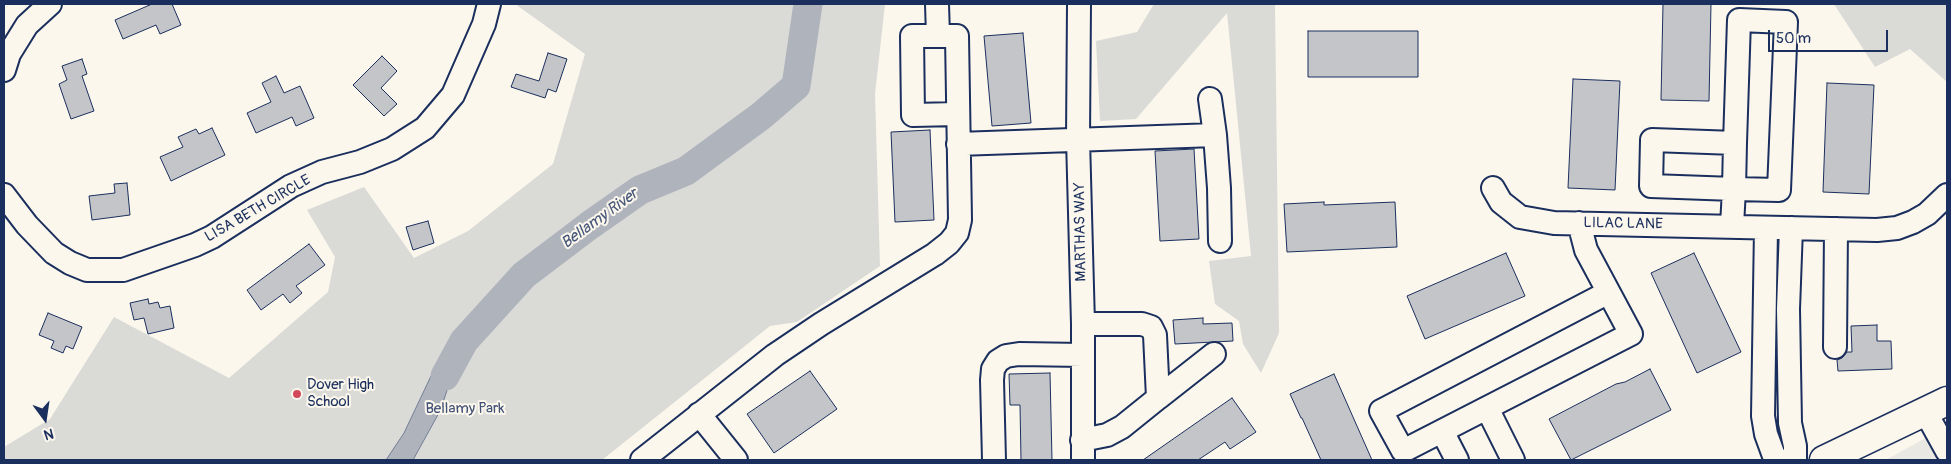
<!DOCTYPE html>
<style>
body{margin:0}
#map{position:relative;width:1951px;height:464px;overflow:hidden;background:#fbf7ec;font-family:Pangolin,sans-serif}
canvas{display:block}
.frame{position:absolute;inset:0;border:5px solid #1b2f5e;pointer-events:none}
.north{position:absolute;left:20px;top:394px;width:50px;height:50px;-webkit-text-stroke:4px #fbf7ec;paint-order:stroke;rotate:166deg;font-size:14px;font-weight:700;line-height:20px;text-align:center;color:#1b2f5e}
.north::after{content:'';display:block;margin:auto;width:18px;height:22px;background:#1b2f5e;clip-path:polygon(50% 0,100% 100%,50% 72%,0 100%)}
.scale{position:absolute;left:1768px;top:30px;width:120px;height:22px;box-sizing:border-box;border:2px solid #1b2f5e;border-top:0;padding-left:6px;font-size:15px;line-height:18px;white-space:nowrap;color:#1b2f5e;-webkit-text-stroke:4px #fbf7ec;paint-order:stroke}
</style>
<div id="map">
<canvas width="1951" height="464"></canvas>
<div class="frame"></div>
<div class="north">N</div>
<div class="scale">50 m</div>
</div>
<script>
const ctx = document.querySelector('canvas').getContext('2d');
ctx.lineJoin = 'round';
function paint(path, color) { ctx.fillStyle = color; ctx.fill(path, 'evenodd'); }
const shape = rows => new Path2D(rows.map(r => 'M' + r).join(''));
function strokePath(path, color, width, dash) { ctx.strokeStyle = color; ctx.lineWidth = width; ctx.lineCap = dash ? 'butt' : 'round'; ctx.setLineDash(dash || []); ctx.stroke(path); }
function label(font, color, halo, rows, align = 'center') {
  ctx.font = font + ' Pangolin,sans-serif'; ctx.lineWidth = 4; ctx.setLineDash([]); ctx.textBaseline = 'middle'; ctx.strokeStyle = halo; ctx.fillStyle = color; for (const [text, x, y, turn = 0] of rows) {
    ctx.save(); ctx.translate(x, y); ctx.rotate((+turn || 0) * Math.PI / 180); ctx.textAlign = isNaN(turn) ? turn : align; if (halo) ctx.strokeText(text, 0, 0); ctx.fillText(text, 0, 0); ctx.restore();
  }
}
const built = shape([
 [1947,426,1947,460,1886,460]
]);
const green = shape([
 [515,4,885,4,875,94,880,266,797,322,770,326,602,460,4,460,4,447,50,419,114,317,229,378,328,292,335,257,307,210,364,187,414,258,468,231,553,164,585,54],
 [1154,4,1275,4,1279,333,1261,373,1243,344,1239,321,1215,304,1209,261,1251,256,1227,13,1136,119,1100,121,1096,41,1137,32],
 [1834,4,1947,4,1947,82,1910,49,1875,67]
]);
const water = shape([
 [464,341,440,411,413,460,386,460,404,433,431,376,464,341]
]);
const river = shape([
 [445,376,464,341,524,275,590,225,640,190,686,171,761,116,796,86,808,4]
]);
const building = shape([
 [152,4,172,4,181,25,160,34,156,25,123,39,115,20,152,4],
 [1663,4,1711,4,1709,101,1661,100,1663,4],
 [1308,31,1418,31,1418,77,1308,77,1308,31],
 [1023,33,1031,123,992,126,984,36,1023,33],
 [548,53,567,59,556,92,548,89,545,98,511,87,516,74,539,81,548,53],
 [382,56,397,71,381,88,397,104,384,116,353,85,382,56],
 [82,59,87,74,82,76,94,111,71,119,59,84,67,80,62,66,82,59],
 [276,76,284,93,300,86,314,118,296,126,292,117,256,133,247,113,271,102,262,83,276,76],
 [1573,79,1620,81,1615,190,1568,188,1573,79],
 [1827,83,1874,85,1869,194,1823,192,1827,83],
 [212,128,225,155,171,181,160,157,183,147,178,137,196,129,199,134,212,128],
 [930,130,934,220,895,222,891,132,930,130],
 [1194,149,1199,239,1160,241,1155,151,1194,149],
 [127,183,130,215,92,220,89,196,115,193,114,184,127,183],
 [1324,202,1324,205,1395,202,1397,247,1287,252,1284,204,1324,202],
 [428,221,434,243,413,250,406,227,428,221],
 [309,244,325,265,296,286,302,293,290,303,283,294,261,310,247,290,309,244],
 [1506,253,1525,296,1425,339,1407,296,1506,253],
 [1694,253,1741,352,1697,373,1651,273,1694,253],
 [148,299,149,304,158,302,160,308,170,306,174,328,148,334,144,318,134,320,130,303,148,299],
 [48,313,82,327,73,349,66,346,63,353,51,348,54,341,39,335,48,313],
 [1203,318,1203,324,1232,323,1233,341,1175,344,1173,320,1203,318],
 [1877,325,1877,341,1891,341,1892,369,1838,371,1837,360,1842,358,1847,352,1852,352,1851,326,1877,325],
 [1650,369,1671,410,1571,460,1549,419,1616,384,1625,382,1650,369],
 [810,371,837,409,774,453,747,414,810,371],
 [1050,373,1052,460,1021,460,1020,405,1010,405,1009,374,1050,373],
 [1334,374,1372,460,1321,460,1302,418,1301,418,1290,394,1334,374],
 [1232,398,1256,432,1230,449,1225,442,1198,460,1143,460,1232,398]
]);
const minor = shape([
 [937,4,938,36,912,36,913,115,957,114],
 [1079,4,1078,139,1083,324,1083,460],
 [4,70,9,54,27,25,50,4],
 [1210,99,1215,135],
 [958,144,1215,135,1219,188,1220,241],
 [1493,188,1501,202,1520,217,1554,223,1877,230,1897,228,1913,222,1927,214,1947,195],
 [4,195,27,225,54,253,70,263,87,270,123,270,195,245,212,237,291,186,322,172,360,162,392,149,425,128,453,95,484,24,489,4],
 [1579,223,1586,250,1631,334,1403,451,1381,411,1607,293],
 [1732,226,1734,189,1651,186,1652,140,1735,143,1739,20,1786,22,1779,190,1734,189,1735,143],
 [1766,228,1763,416,1766,434,1774,456,1779,460],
 [1791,228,1788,309,1790,423,1795,446,1795,460],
 [1835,347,1836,229],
 [1158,398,1214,354],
 [1487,408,1513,460],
 [1926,413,1947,451],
 [699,414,736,460],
 [1442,431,1457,460],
 [1082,440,1107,435,1122,427,1158,398,1155,335,1151,327,1142,324,1083,324],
 [642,460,775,355,821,324,935,254,949,243,957,233,960,220,957,36,938,36],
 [994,460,992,380,993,369,998,361,1006,356,1019,354,1083,355]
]);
const major = shape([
 [1824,460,1947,401]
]);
const markers = [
 [297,394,5,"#d1495b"]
];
const streetNames = [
 ["LISA BETH CIRCLE",258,209,-30],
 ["LILAC LANE",1623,224,1],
 ["MARTHAS WAY",1081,232,-91]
];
const poiNames = [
 ["Dover High",307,385],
 ["School",307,402]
];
const parkNames = [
 ["Bellamy Park",465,409]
];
const waterNames = [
 ["Bellamy River",600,219,-36]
];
paint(built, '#eae8e2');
paint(green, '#dadad7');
paint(water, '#afb3bb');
strokePath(water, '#747e96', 1);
strokePath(river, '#afb3bb', 29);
paint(building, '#c3c5c9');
strokePath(building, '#1b2f5e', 1);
strokePath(minor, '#1b2f5e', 26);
strokePath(major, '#1b2f5e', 31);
strokePath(minor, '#fbf7ec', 22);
strokePath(major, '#fbf7ec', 28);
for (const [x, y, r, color] of markers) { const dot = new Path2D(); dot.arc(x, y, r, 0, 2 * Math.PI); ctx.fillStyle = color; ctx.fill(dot); strokePath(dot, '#fbf7ec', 2); }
label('15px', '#1b2f5e', '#fbf7ec', streetNames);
label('15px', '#1b2f5e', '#fbf7ec', poiNames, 'left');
label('15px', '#415176', '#fbf7ec', parkNames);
label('italic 16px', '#47577a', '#fbf7ec', waterNames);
</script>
